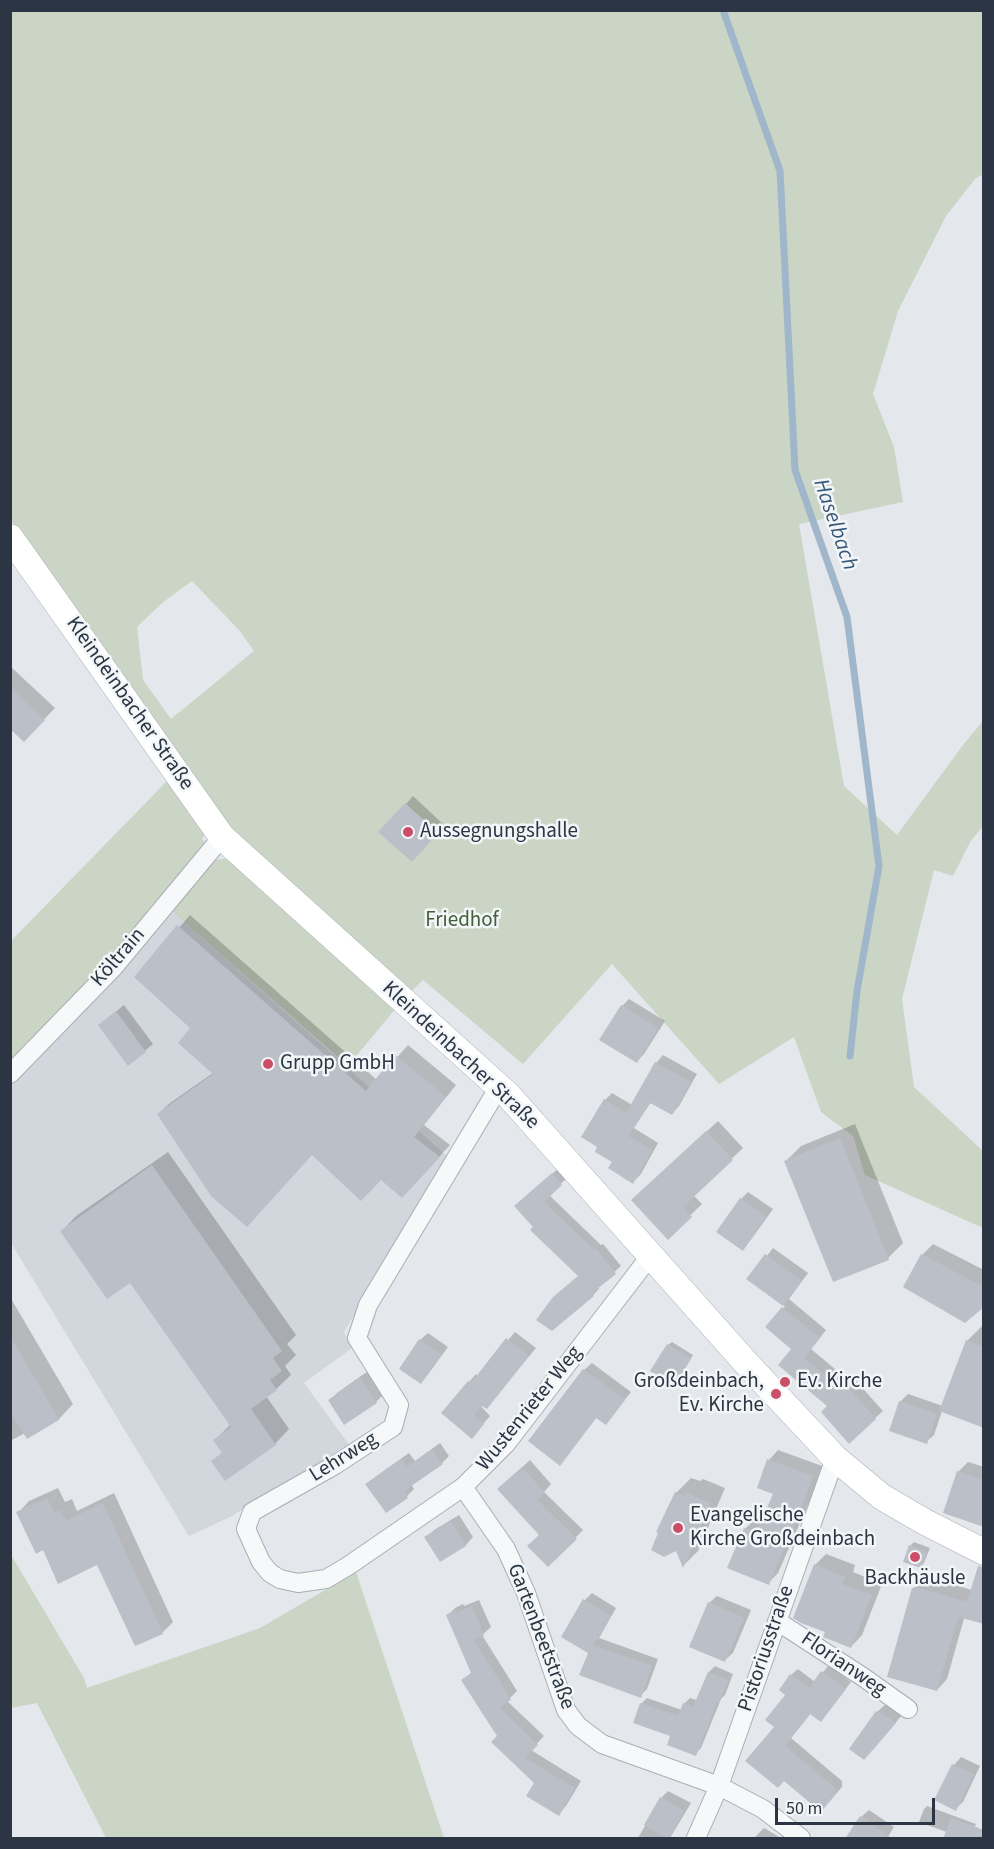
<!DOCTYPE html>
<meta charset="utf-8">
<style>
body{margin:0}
#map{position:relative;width:994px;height:1849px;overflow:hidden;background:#e4e7eb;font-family:"Source Sans 3",sans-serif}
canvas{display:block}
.frame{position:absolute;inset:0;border:12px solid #2b3543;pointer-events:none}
.scale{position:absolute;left:775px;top:1798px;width:160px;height:27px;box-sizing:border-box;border:3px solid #2b3543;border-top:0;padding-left:8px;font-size:18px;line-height:21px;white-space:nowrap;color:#2b3543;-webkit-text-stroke:4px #f3f6f8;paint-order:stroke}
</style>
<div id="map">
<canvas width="994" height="1849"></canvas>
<div class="frame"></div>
<div class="scale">50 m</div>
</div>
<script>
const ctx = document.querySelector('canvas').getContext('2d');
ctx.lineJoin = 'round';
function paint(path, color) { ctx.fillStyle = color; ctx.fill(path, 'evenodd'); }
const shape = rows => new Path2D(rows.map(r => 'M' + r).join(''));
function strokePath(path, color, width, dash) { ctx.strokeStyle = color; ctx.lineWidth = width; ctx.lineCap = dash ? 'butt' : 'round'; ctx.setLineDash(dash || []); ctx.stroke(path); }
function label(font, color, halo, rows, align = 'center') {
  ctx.font = font + ' "Source Sans 3",sans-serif'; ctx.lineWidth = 5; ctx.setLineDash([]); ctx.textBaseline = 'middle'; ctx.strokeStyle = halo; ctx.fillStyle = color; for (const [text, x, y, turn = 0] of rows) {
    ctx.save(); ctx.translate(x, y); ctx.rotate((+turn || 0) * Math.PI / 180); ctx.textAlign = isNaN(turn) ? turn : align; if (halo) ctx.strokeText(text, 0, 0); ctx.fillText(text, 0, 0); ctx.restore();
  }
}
const built = shape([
 [167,907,448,1157,344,1332,352,1348,304,1383,350,1446,230,1517,189,1536,11,1243,11,1065]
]);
const green = shape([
 [10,11,983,11,983,174,975,179,946,216,898,311,873,394,894,447,903,502,799,524,844,786,897,835,963,745,983,721,983,826,970,842,953,876,934,870,902,999,914,1087,983,1151,983,1228,865,1175,853,1136,821,1112,794,1037,719,1084,612,964,523,1064,423,980,409,994,239,837,204,796,11,520],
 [192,581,239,630,254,651,171,719,143,680,137,627,162,603],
 [168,780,209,827,202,839,209,848,99,974,11,1065,11,941],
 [230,858,396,1008,348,1066,167,907,214,860],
 [10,1553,84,1678,87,1688,260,1628,356,1572,444,1838,106,1838,37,1703,11,1708]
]);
const shadow = shape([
 [10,666,55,708,24,740,10,727],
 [413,796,444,825,419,853,406,804],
 [190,915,377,1080,408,1045,456,1085,424,1125,450,1145,413,1185,381,1178,312,1154,158,1114,170,1103,213,1073,192,1028,136,977],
 [629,999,665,1021,644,1054,637,1061,622,1006],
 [124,1005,153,1044,129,1064,100,1025],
 [663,1055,697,1074,679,1106,672,1114,651,1102,634,1128,658,1143,641,1174,633,1182,614,1162,605,1100,612,1093,632,1105,656,1063],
 [718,1121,743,1148,693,1195,702,1204,668,1237,644,1189],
 [855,1124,903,1243,888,1258,786,1161,801,1146],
 [168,1152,296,1335,287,1344,296,1355,285,1366,291,1375,276,1389,266,1396,289,1429,275,1444,213,1461,223,1452,215,1440,231,1424,130,1281,62,1231,76,1216],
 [559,1168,567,1178,549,1195,601,1245,603,1244,621,1266,598,1287,599,1289,593,1295,579,1276,535,1227,522,1200],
 [748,1192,773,1209,750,1241,743,1249,741,1199],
 [933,1244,984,1270,984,1305,922,1255],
 [773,1248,808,1273,789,1299,826,1330,811,1349,853,1384,856,1381,883,1411,849,1441,829,1405,793,1348,767,1327,785,1306,749,1279],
 [10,1297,73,1404,59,1419,27,1437,25,1433,10,1441],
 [982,1326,984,1426,942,1411,934,1435,926,1442,900,1402,908,1394,943,1406,967,1341],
 [515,1332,536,1348,487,1407,477,1402,490,1416,472,1437,469,1382,476,1374,478,1376],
 [428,1333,448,1347,428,1374,421,1382,420,1340],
 [672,1342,693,1355,677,1381,668,1345],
 [592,1363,631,1392,606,1423,597,1417,560,1464,584,1370],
 [368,1371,384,1394,376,1402,345,1423,330,1400,337,1393],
 [440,1443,449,1456,442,1463,411,1484,414,1489,407,1496,367,1484,375,1477,409,1453,415,1461],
 [778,1450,822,1466,813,1493,778,1573,768,1583,745,1529,755,1519,762,1522,775,1493,769,1460],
 [530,1460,551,1484,544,1492,583,1530,548,1565,541,1535,506,1482],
 [968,1462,984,1467,984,1525,958,1472],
 [691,1478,700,1481,703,1479,725,1488,698,1551,684,1565,676,1493],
 [58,1488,65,1502,72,1499,77,1511,114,1493,173,1622,162,1633,98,1563,43,1548,18,1513,29,1501],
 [459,1515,473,1537,466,1545,441,1560,426,1538,434,1530],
 [914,1542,930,1548,924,1563,921,1566,910,1546],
 [826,1554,855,1565,853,1572,882,1584,862,1635,851,1647,815,1565],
 [924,1578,930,1578,972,1590,947,1679,937,1690,913,1589],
 [592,1593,616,1608,599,1638,658,1659,647,1689,640,1696,590,1652,585,1600],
 [717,1596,751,1610,733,1653,725,1660,709,1603],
 [479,1600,491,1627,482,1635,517,1691,507,1701,544,1736,531,1750,581,1781,566,1806,558,1814,499,1736,463,1680,472,1672,448,1615,455,1608,463,1604,464,1606],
 [829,1665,851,1682,827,1713,811,1713,791,1738,842,1781,842,1787,828,1803,785,1779,776,1727,788,1695,791,1675,798,1669,815,1682],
 [715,1666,733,1674,725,1695,721,1699,701,1748,695,1754,672,1735,641,1704,647,1698,682,1710,684,1704,690,1698,697,1700,709,1672],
 [886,1704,902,1715,872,1751,877,1712],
 [961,1757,980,1766,963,1802,955,1809,936,1800,954,1765],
 [668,1791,691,1803,670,1838,638,1838,661,1798],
 [927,1806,976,1824,971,1837,963,1838,919,1822,924,1809],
 [869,1810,894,1827,887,1838,861,1817],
 [764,1828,781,1838,754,1838]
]);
const stream = shape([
 [723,10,780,171,795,470,847,617,879,866,857,991,850,1056]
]);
const building = shape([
 [10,687,45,720,24,742,10,729],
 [405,803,438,833,412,862,378,832],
 [177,925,366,1091,395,1055,446,1097,414,1137,440,1157,402,1198,381,1180,361,1201,312,1155,247,1227,211,1196,157,1114,213,1074,178,1043,190,1028,134,977],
 [621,1005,658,1028,637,1063,599,1040],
 [116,1011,146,1052,128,1066,98,1025],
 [655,1062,691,1082,672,1115,650,1103,628,1136,652,1150,633,1184,608,1168,612,1162,595,1152,597,1147,581,1137,604,1099,626,1113],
 [706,1131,733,1160,683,1207,692,1217,668,1240,631,1200],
 [840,1138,889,1260,833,1282,784,1161],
 [152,1165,282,1351,273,1358,282,1371,270,1380,277,1390,251,1409,276,1445,225,1481,211,1461,222,1453,213,1440,231,1427,130,1283,107,1299,60,1231],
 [552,1173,562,1185,544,1202,594,1250,596,1249,616,1274,592,1293,594,1296,552,1331,536,1320,553,1297,578,1276,530,1230,533,1227,514,1206],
 [740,1198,766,1216,743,1251,716,1232],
 [765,1254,802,1281,783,1306,746,1279],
 [921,1254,984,1287,984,1307,965,1323,903,1287],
 [782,1307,820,1338,804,1358,844,1390,848,1387,876,1419,849,1444,821,1412,827,1406,778,1365,791,1349,765,1327],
 [10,1336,59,1420,27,1439,10,1411],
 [506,1338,529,1356,487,1409,482,1406,474,1414,484,1424,472,1439,441,1413,468,1381,471,1383],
 [419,1339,442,1355,421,1384,399,1369],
 [966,1340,984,1347,984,1428,939,1411],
 [667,1344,691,1359,674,1386,650,1371],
 [583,1369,625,1400,606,1425,596,1418,560,1466,528,1441],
 [360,1378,377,1403,344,1425,328,1400],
 [899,1401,937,1414,927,1444,889,1431],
 [432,1450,443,1464,404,1491,408,1498,386,1513,365,1484,402,1459,407,1467],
 [767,1459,813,1476,803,1504,769,1585,727,1568,744,1528,756,1533,773,1494,757,1488],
 [522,1467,545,1493,537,1500,577,1539,548,1567,527,1546,539,1535,497,1489],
 [957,1471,984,1480,984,1527,943,1513],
 [675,1492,685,1496,686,1493,711,1503,683,1568,676,1551,664,1557,651,1550,658,1533,656,1532],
 [47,1498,54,1513,60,1510,66,1521,103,1503,163,1634,135,1646,97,1565,58,1584,43,1550,36,1554,16,1512],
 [451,1521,466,1546,440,1562,424,1537],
 [909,1545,927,1552,921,1568,903,1562],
 [814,1564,845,1577,842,1584,872,1595,851,1648,823,1637,825,1632,801,1623,793,1618],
 [978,1566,984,1567,984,1624,958,1617,937,1691,887,1677,912,1588,919,1588,967,1602],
 [583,1599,611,1616,593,1645,652,1666,641,1698,579,1675,588,1653,561,1637],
 [708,1602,744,1618,725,1662,689,1647],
 [472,1606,484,1636,474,1640,511,1700,499,1707,538,1745,525,1758,575,1788,559,1816,526,1796,534,1783,491,1742,497,1736,461,1680,471,1673,446,1615,455,1610,456,1613],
 [821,1671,846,1689,821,1722,810,1714,785,1746,835,1788,835,1795,821,1812,784,1781,778,1788,745,1761,774,1727,765,1720,785,1695,779,1690,790,1674,809,1688],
 [708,1672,728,1680,719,1703,717,1702,696,1756,667,1745,670,1736,633,1723,640,1703,678,1716,683,1703,693,1707],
 [876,1711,877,1712,878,1711,896,1723,864,1760,849,1749],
 [952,1764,974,1774,956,1811,934,1800],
 [660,1797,684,1811,669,1839,644,1825],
 [860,1816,893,1839,845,1839],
 [951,1818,984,1830,984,1839,943,1839]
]);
const street = shape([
 [10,1074,113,968,222,837],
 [499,1087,368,1305,357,1338,399,1405,393,1427,335,1465,252,1512,246,1529,261,1562,270,1573,280,1579,298,1583,326,1579,348,1566,463,1487,506,1444,651,1255],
 [463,1487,506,1549,526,1593,566,1710,578,1726,602,1744,719,1786,763,1809,801,1838],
 [777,1621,863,1677,908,1709],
 [696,1838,719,1786,835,1458]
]);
const secondary = shape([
 [10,537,222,837,508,1095,747,1364,835,1458,882,1497,925,1522,984,1552]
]);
const markers = [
 [408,832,6,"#cc4d66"],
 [268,1064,6,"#cc4d66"],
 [785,1382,6,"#cc4d66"],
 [776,1394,6,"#cc4d66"],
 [678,1528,6,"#cc4d66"],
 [915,1557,6,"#cc4d66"]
];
const streetNames = [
 ["Kleindeinbacher Straße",129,704,55],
 ["Költrain",119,958,-49],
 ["Kleindeinbacher Straße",460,1056,43],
 ["Wustenrieter Weg",530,1409,-51],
 ["Lehrweg",344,1458,-32],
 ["Gartenbeetstraße",540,1637,69],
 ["Pistoriusstraße",767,1649,-71],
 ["Florianweg",843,1665,34]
];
const poiNames = [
 ["Aussegnungshalle",420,832],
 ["Grupp GmbH",280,1064],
 ["Großdeinbach,",764,1382,"right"],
 ["Ev. Kirche",764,1406,"right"],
 ["Ev. Kirche",797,1382],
 ["Evangelische",690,1516],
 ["Kirche Großdeinbach",690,1540],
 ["Backhäusle",915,1579,"center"]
];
const parkNames = [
 ["Friedhof",462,921]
];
const waterNames = [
 ["Haselbach",834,525,71]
];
paint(built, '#d2d6dd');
paint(green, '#cad5c5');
paint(shadow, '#0003');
strokePath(stream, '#a0b6ca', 7);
paint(building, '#bbc0c8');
strokePath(street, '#a9aeb5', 20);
strokePath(secondary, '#a9aeb5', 27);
strokePath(street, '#f6f8f9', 18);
strokePath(secondary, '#fff', 26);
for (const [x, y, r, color] of markers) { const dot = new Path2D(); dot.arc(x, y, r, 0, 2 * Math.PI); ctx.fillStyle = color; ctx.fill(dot); strokePath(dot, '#f3f6f8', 2); }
label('21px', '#2b3543', '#f3f6f8', streetNames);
label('21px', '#2b3543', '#f3f6f8', poiNames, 'left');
label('21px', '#425f39', '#f3f6f8', parkNames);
label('italic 22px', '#365677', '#f3f6f8', waterNames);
</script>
